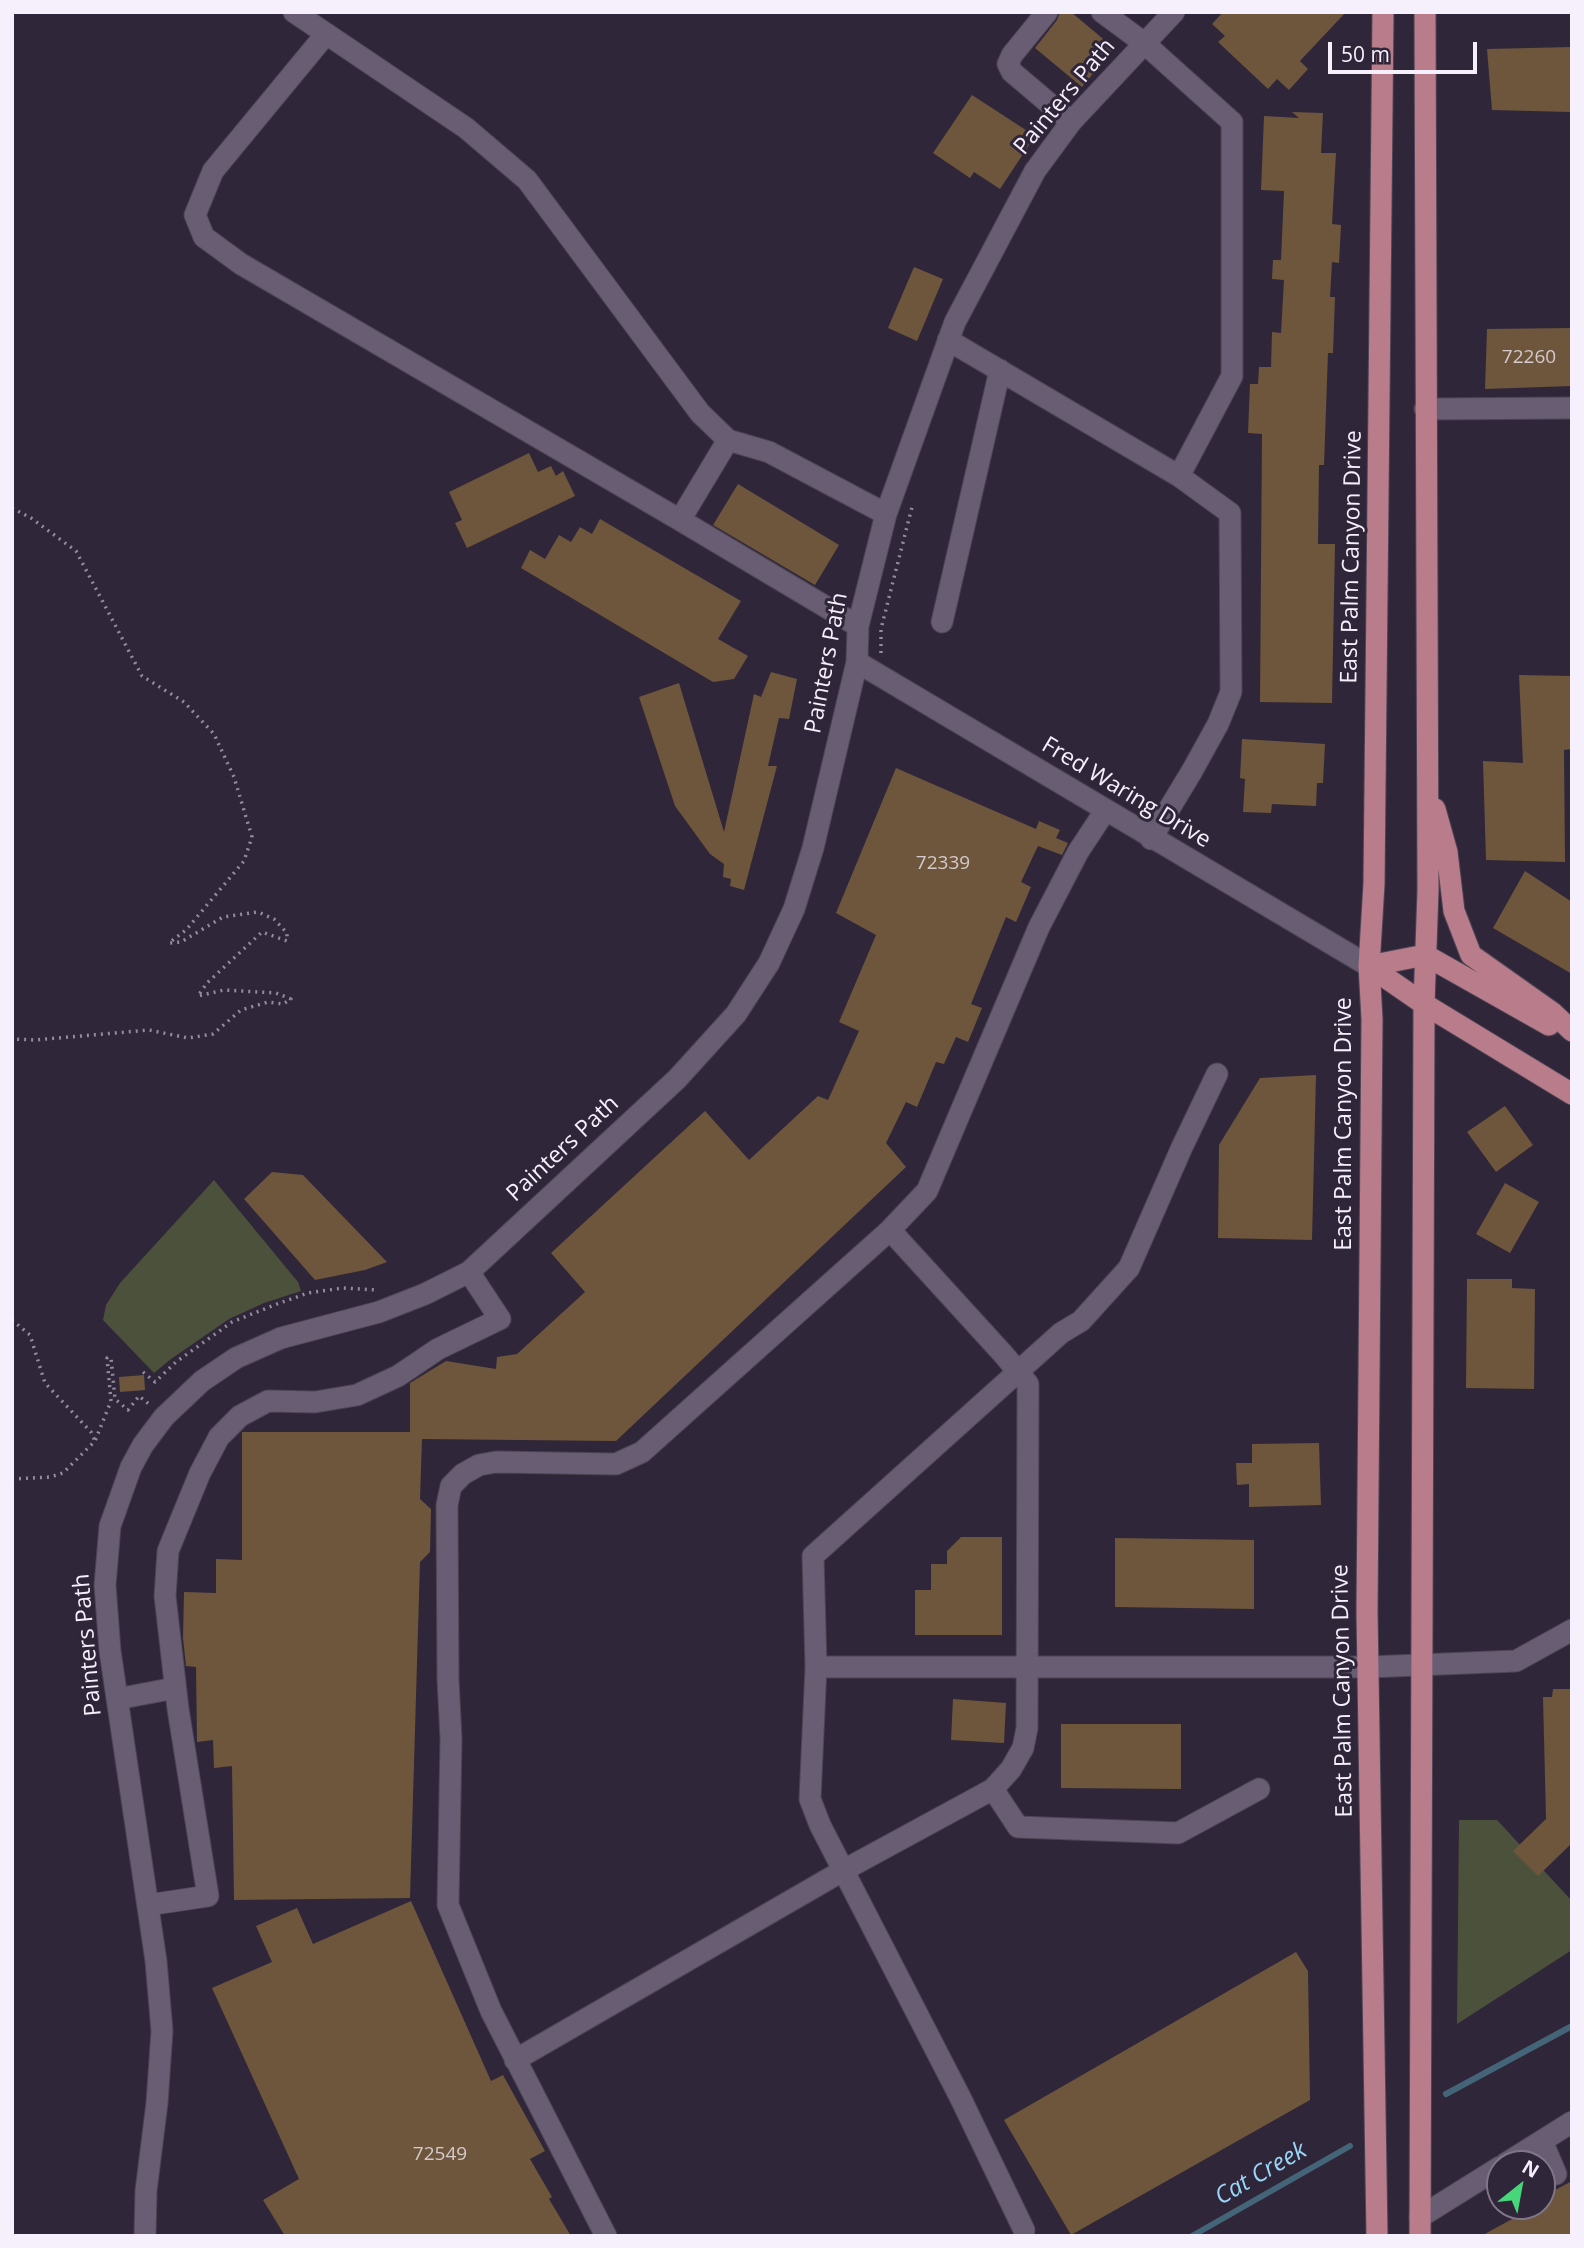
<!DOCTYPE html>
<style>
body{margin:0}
#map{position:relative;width:1584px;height:2248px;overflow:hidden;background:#2f2639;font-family:"Open Sans",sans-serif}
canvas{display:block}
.frame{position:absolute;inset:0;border:14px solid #f6f0fc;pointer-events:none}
.north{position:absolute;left:1486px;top:2150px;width:70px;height:70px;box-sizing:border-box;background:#2f2639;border:2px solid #7f7787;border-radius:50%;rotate:31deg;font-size:19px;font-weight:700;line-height:28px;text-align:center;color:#f6f0fc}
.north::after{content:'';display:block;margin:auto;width:24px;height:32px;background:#45d77a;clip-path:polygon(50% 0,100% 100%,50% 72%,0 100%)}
.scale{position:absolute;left:1328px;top:42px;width:149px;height:32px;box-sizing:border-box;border:4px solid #f6f0fc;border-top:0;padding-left:9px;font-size:21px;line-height:24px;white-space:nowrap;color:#f6f0fc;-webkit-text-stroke:5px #2f2639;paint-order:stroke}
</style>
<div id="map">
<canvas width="1584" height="2248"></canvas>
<div class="frame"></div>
<div class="north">N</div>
<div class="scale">50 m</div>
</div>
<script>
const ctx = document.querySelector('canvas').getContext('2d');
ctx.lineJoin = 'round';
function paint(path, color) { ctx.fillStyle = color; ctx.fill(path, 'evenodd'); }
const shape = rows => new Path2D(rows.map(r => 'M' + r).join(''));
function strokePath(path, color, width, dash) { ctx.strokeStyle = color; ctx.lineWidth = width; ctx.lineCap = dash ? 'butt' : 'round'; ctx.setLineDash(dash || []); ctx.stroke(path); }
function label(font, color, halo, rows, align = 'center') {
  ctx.font = font + ' "Open Sans",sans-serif'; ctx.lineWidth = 6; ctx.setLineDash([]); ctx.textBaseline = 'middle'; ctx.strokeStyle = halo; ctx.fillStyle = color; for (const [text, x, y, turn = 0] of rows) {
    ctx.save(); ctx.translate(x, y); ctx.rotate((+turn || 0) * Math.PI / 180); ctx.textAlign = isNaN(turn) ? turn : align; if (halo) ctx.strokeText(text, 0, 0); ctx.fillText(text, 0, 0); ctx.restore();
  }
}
const green = shape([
 [214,1180,298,1282,301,1291,264,1303,229,1319,171,1359,154,1373,103,1320,106,1305,120,1283],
 [1459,1820,1497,1820,1572,1901,1572,1950,1457,2024]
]);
const stream = shape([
 [1446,2094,1572,2026],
 [1192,2236,1350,2146]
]);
const building = shape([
 [1060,12,1071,12,1114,48,1082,87,1035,48,1057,20],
 [1223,12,1346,12,1300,61,1308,69,1289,90,1277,79,1268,89,1218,42,1225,36,1212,24],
 [1571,47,1570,112,1492,110,1487,49],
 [972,95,1035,136,1000,189,974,172,970,178,933,153],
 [1292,112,1323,113,1321,153,1336,153,1332,224,1341,225,1339,263,1332,262,1330,297,1335,297,1333,353,1328,353,1324,465,1319,465,1318,544,1335,544,1332,703,1260,702,1262,434,1248,433,1250,384,1258,384,1259,367,1271,367,1272,332,1281,333,1284,280,1272,279,1273,260,1281,260,1284,191,1261,190,1264,116,1299,118],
 [914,267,943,279,917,341,888,328],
 [1572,328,1572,386,1485,389,1487,329],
 [529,453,538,472,551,466,556,476,563,471,575,496,467,548,455,523,462,520,449,492],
 [738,484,839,545,815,585,713,525],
 [600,519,741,601,718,639,748,656,734,679,713,682,521,568,530,550,545,559,559,535,571,542,580,527,592,534],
 [771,672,797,679,789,719,779,718,768,766,777,766,744,890,730,886,731,879,723,877,724,864,710,854,675,806,639,697,679,683,724,832,754,694,761,697],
 [1519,675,1572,676,1572,749,1564,750,1565,862,1486,860,1483,761,1523,763],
 [1242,739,1325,744,1323,783,1317,783,1316,806,1272,804,1271,813,1243,812,1245,779,1240,778],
 [896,768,1036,829,1039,821,1060,830,1056,838,1068,843,1062,855,1038,846,1021,882,1031,887,1016,922,1006,917,971,1004,982,1008,968,1042,956,1037,944,1064,936,1062,917,1107,906,1102,886,1143,906,1167,616,1441,422,1439,420,1499,431,1509,430,1552,420,1562,410,1898,234,1900,232,1766,214,1768,213,1740,197,1742,196,1667,186,1666,183,1638,184,1592,216,1593,216,1559,242,1560,242,1432,410,1432,410,1383,446,1361,496,1369,497,1357,517,1354,585,1292,551,1253,705,1111,749,1160,818,1096,828,1100,859,1031,839,1022,876,935,836,913],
 [1525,871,1572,902,1572,974,1493,928],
 [1316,1075,1312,1240,1218,1238,1219,1145,1260,1078],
 [1505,1106,1533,1145,1496,1172,1467,1132],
 [272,1172,303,1175,387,1262,365,1270,315,1280,244,1199],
 [1505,1183,1539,1202,1510,1253,1476,1234],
 [1467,1279,1512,1279,1512,1288,1535,1289,1534,1389,1466,1388],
 [144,1375,145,1390,120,1392,119,1377],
 [1319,1443,1321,1505,1249,1507,1249,1484,1237,1485,1236,1463,1252,1463,1252,1444],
 [961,1537,1002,1537,1002,1635,915,1635,915,1590,931,1590,931,1564,947,1564,947,1551],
 [1115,1538,1254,1540,1254,1609,1115,1607],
 [1553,1689,1572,1689,1572,1843,1538,1876,1513,1851,1546,1819,1543,1697,1552,1697],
 [953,1699,1006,1703,1004,1743,951,1740],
 [1061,1724,1181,1724,1181,1789,1061,1788],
 [411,1901,491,2081,503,2075,545,2151,530,2159,552,2197,549,2199,571,2236,285,2236,263,2200,299,2179,212,1988,272,1962,256,1926,297,1908,313,1944],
 [1296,1952,1308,1971,1310,2100,1071,2235,1004,2120],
 [1572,2181,1572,2236,1481,2236,1536,2206,1542,2206,1542,2197]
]);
const path = shape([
 [12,508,31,518,76,551,142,676,184,702,214,734,234,777,252,837,244,861,186,930,169,943,181,942,223,917,258,912,274,919,287,933,287,941,262,932,207,983,198,996,224,990,276,993,291,999,283,1004,268,1002,241,1010,213,1034,188,1038,149,1030,35,1040,12,1039],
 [881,653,881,629,912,507],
 [12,1320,30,1335,45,1383,91,1432,95,1441],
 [143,1372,155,1382,176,1362,232,1322,277,1304,308,1293,343,1288,377,1290],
 [12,1479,50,1477,63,1473,95,1441,111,1401,107,1358,111,1358,115,1399,128,1410,139,1396,150,1405]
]);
const minor = shape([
 [294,12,466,128,527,180,700,413,728,440],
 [1047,12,1012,55,1008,64,1012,72,1071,122],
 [1102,12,1144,43,1232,122,1232,376,1179,476],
 [326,34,213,171,195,215,204,237,241,264,680,520],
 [948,340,1179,476,1230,513,1231,692,1218,724,1192,771,1151,839],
 [1425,409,1572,408],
 [942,622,1000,370],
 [858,626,680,520,728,440,769,452,886,514],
 [857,662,1369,966],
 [816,1667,1369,1667,1516,1661,1572,1630],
 [117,1699,175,1688],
 [993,1789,1018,1827,1178,1833,1259,1789],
 [148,1905,208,1896,178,1709,165,1596,168,1551,200,1473,219,1437,240,1416,268,1401,315,1402,357,1395,398,1376,438,1349,500,1319,469,1272],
 [515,2060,844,1870,993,1789,1011,1769,1023,1748,1027,1728,1028,1384,1004,1355,890,1230],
 [1542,2141,1556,2174],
 [1505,2164,1572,2122],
 [1420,2217,1500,2167],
 [1024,2230,960,2097,820,1825,810,1799,816,1667,813,1556,1061,1333,1081,1321,1129,1268,1182,1147,1217,1074],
 [145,2236,146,2191,157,2103,162,2031,156,1961,110,1651,105,1585,110,1526,131,1467,143,1445,164,1417,202,1381,236,1358,281,1338,379,1312,425,1294,469,1272,677,1079,736,1014,769,963,794,909,813,848,857,662,858,626,886,514,955,322,1035,171,1071,122,1174,12],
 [606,2236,491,2011,448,1905,451,1739,448,1679,447,1505,451,1486,463,1474,479,1465,496,1462,616,1464,642,1452,890,1230,927,1191,1039,927,1078,852,1105,811]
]);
const major = shape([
 [1435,809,1447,852,1454,911,1471,955,1553,1013,1572,1031],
 [1369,966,1424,1004,1572,1094],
 [1369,966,1425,955,1549,1025],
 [1377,2236,1367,1611,1372,1019,1369,966,1374,884,1383,12],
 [1420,2236,1424,1004,1428,890,1425,12]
]);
const numberNames = [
 ["72260",1529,358],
 ["72339",943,864],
 ["72549",440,2155]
];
const streetNames = [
 ["Painters Path",1065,97,-50],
 ["East Palm Canyon Drive",1352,557,-89],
 ["Painters Path",827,663,-79],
 ["Fred Waring Drive",1126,793,31],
 ["East Palm Canyon Drive",1344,1124,-90],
 ["Painters Path",563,1149,-43],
 ["Painters Path",88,1645,-95],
 ["East Palm Canyon Drive",1343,1691,-91]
];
const waterNames = [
 ["Cat Creek",1261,2174,-30]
];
paint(green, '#4c513c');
strokePath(stream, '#446578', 6);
paint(building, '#6d563c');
strokePath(minor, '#4d4555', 23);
strokePath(major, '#4d4555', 23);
strokePath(path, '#948c9c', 3.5, [2, 5]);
strokePath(minor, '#685d73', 21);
strokePath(major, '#b97c8a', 21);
label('19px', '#d4cacc', null, numberNames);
label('23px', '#f6f0fc', '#2f2639', streetNames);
label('italic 24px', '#9ad6fa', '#2f2639', waterNames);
</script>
